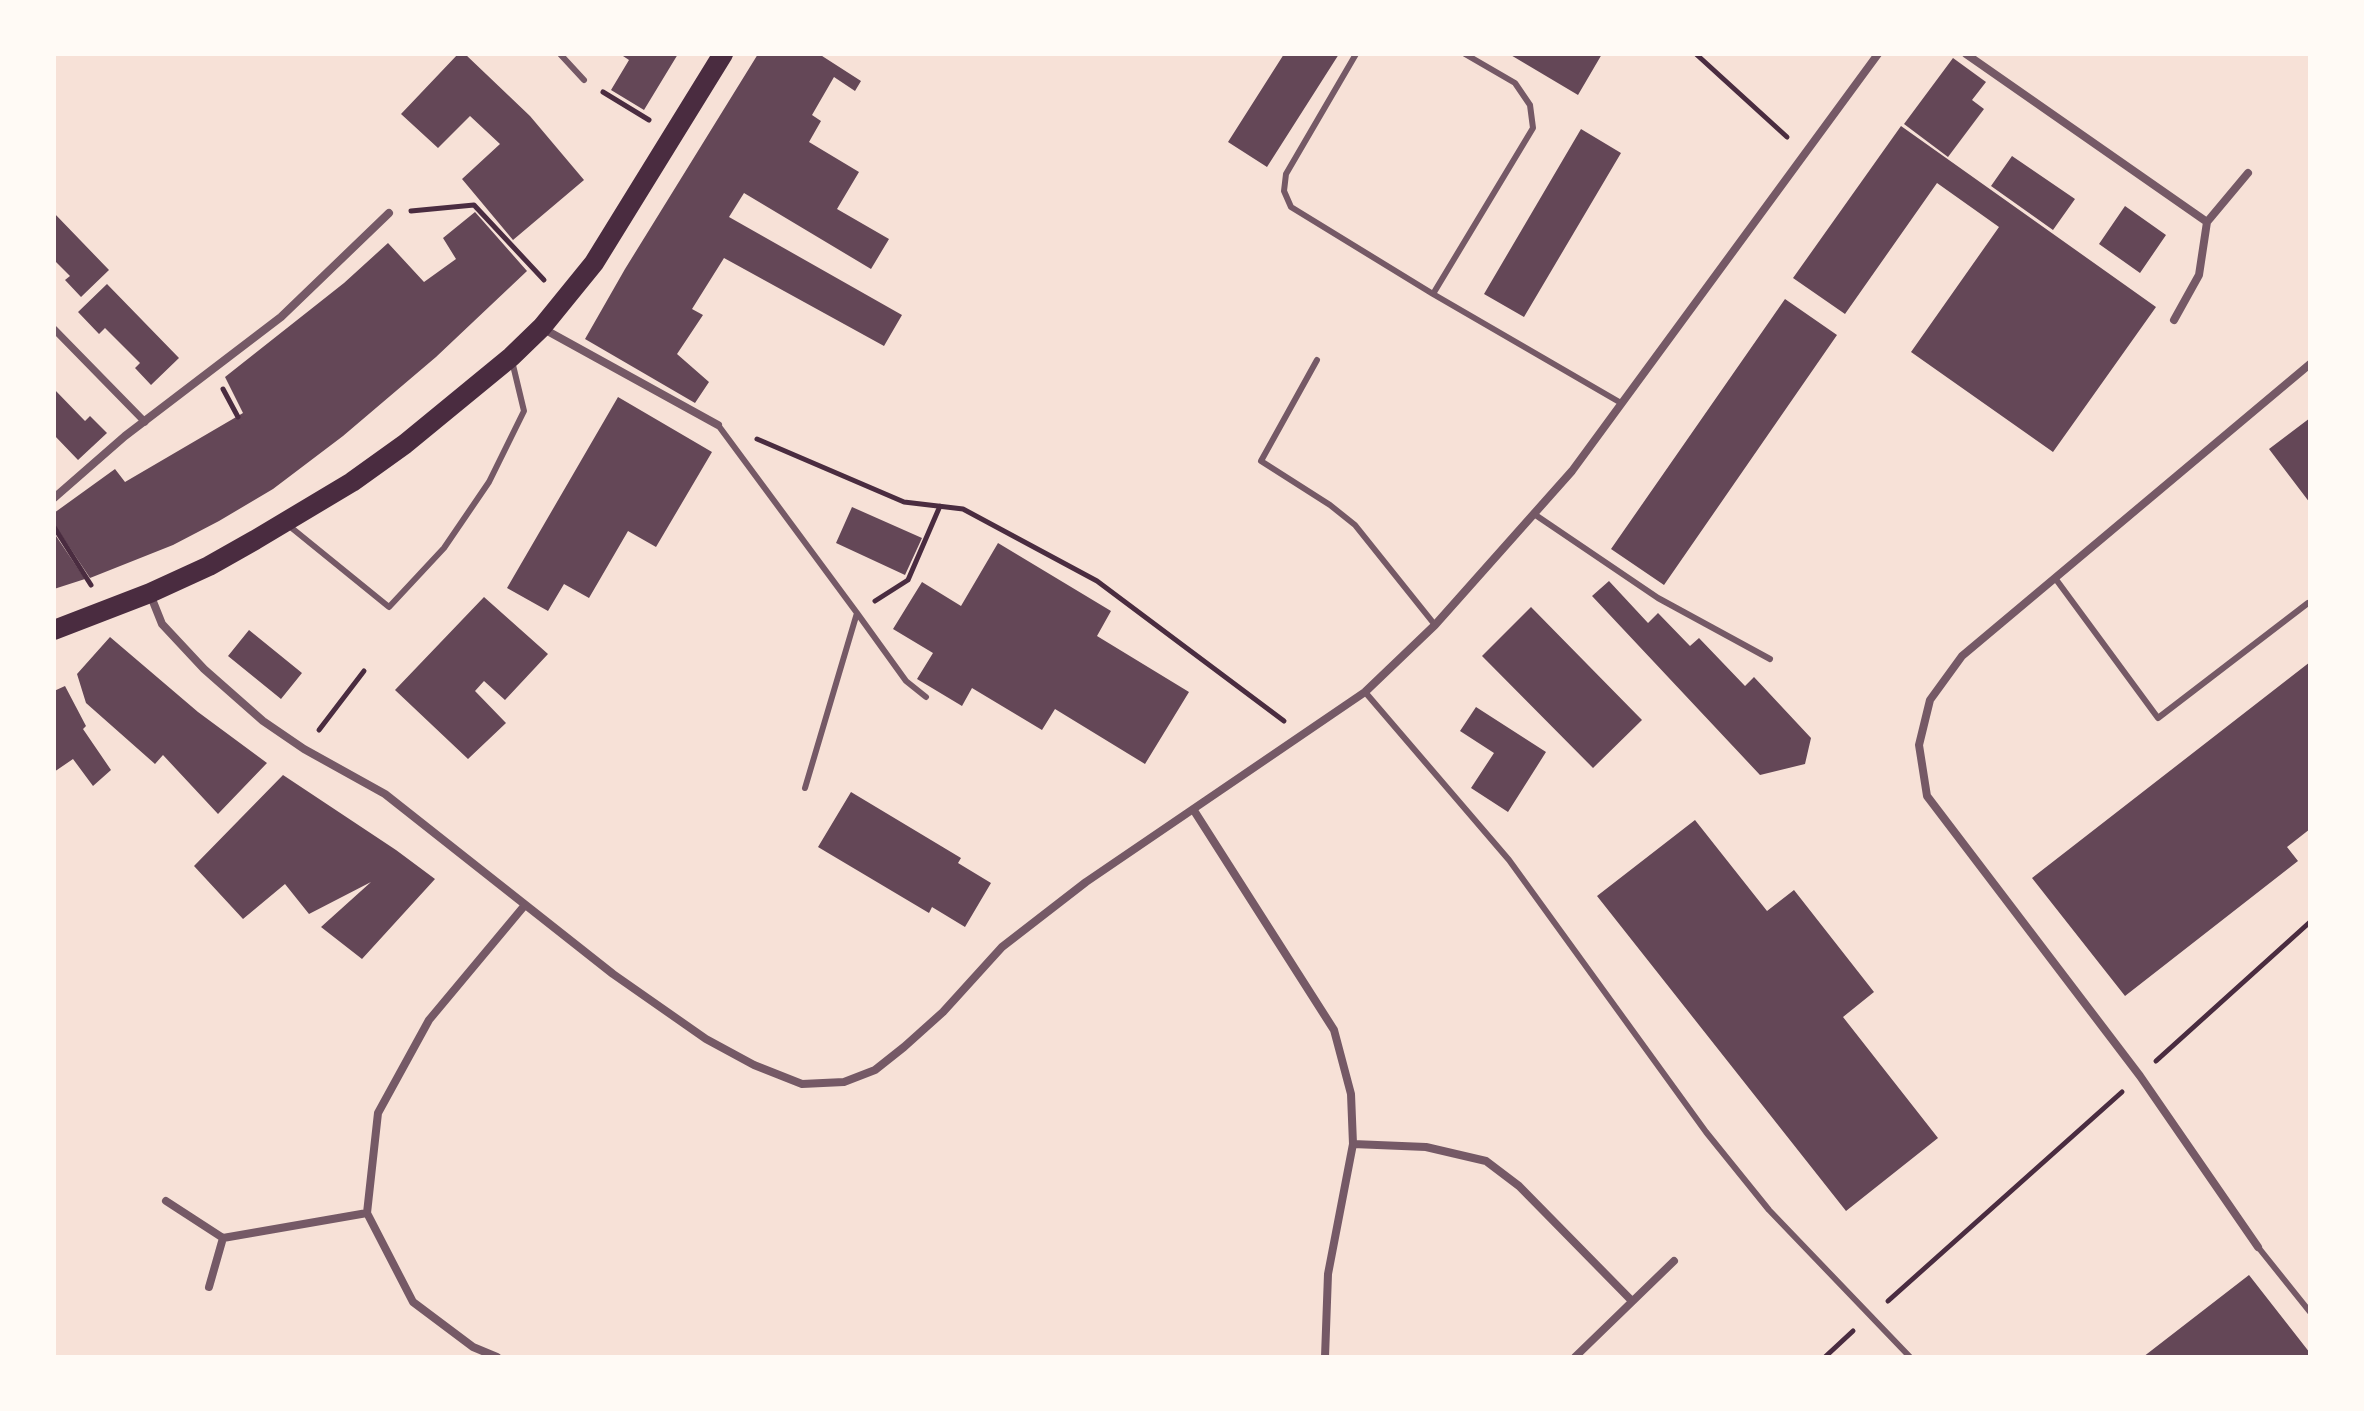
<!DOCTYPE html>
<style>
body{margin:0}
#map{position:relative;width:2364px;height:1411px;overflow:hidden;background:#f7e1d7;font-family:"Open Sans",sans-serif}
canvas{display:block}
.frame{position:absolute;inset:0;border:56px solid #fffaf5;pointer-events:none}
</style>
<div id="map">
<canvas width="2364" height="1411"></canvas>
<div class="frame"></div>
</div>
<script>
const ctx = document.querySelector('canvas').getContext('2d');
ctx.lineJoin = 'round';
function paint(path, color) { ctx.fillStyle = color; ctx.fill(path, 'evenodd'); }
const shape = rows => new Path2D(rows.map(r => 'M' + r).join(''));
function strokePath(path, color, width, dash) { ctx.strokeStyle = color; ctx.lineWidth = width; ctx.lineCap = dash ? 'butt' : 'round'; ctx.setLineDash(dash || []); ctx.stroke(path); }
const building = shape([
 [458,54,465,54,530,116,584,180,513,240,462,179,500,144,470,116,438,148,401,114],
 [620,54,678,54,644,110,611,90,629,60],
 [758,54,819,54,861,81,855,91,834,77,812,115,821,121,809,142,859,172,837,209,889,239,871,269,744,193,729,217,902,315,884,346,724,258,692,309,703,315,677,354,709,382,695,403,585,339,625,269],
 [1284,54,1339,54,1267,167,1228,142],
 [1509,54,1602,54,1578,95],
 [1953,58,1986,82,1972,100,1984,109,1948,157,1904,124],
 [1901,126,2156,307,2053,452,1911,352,1999,227,1937,183,1845,314,1793,278],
 [1581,129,1621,153,1524,317,1484,294],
 [2012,156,2075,199,2053,230,1991,186],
 [2125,206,2166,235,2140,273,2099,244],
 [475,212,527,271,436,357,343,436,273,489,219,521,173,545,90,578,54,524,54,513,115,469,125,482,243,413,225,377,344,283,388,243,424,282,456,259,443,238],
 [54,213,109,270,81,297,65,280,70,276,54,260],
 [107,284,179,358,151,385,135,368,140,363,105,328,99,334,78,312],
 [1785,299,1837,335,1664,585,1611,549],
 [54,389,85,421,90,416,107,433,78,460,54,435],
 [618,397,712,452,656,547,628,531,589,598,564,584,548,611,507,588],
 [2310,418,2310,503,2269,449],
 [852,507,922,538,905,575,836,543],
 [54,533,85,579,54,589],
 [998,543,1111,611,1097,636,1189,692,1145,764,1055,709,1042,730,972,688,962,706,917,679,933,653,893,629,922,582,961,606],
 [1609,581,1648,623,1658,613,1690,646,1699,638,1745,686,1754,677,1811,738,1805,764,1760,775,1592,596],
 [484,597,548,654,505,700,484,681,475,691,506,723,468,759,395,690],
 [1531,607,1642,720,1593,768,1482,656],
 [249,630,302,673,281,699,228,656],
 [110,637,198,712,267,763,218,814,163,755,155,764,86,703,77,674],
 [2310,662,2310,829,2287,847,2298,861,2125,996,2032,878],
 [65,686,86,726,83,729,111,770,93,786,73,759,54,772,54,691],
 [1476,707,1546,752,1508,812,1471,788,1494,753,1460,731],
 [283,775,396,850,435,879,362,959,321,927,371,882,309,914,285,884,243,919,194,866],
 [851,792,961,858,958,863,991,883,965,927,932,907,929,913,818,847],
 [1695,820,1767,911,1794,890,1874,992,1843,1017,1938,1138,1846,1211,1597,896],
 [2249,1275,2310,1353,2310,1357,2143,1357]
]);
const path = shape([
 [1696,54,1787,137],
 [603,92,649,120],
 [411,211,474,205,544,280],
 [223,389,238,417],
 [757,439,904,502,963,509,1097,581,1284,721],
 [54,527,91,585],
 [875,601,908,580,940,506],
 [319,730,364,671],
 [2156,1061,2310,922],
 [1888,1301,2122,1092],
 [1825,1357,1853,1331]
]);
const service = shape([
 [560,54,584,80],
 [1356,54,1286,174,1284,191,1291,207,1433,294,1621,403],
 [1433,294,1533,128,1530,105,1515,83,1465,54],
 [1317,360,1261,461,1330,505,1355,525,1435,625],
 [718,425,857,613,805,788],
 [1534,514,1658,598,1770,659],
 [288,525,389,607,444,548,489,482,524,411,512,361],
 [2055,578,2158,718,2308,603],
 [857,613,906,681,926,697],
 [1365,692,1509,860,1706,1132,1769,1210,1910,1357],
 [2258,1247,2310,1312]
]);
const pedestrian = shape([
 [54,329,145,422]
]);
const minor = shape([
 [1966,54,2207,222],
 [2174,320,2199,275,2207,222,2248,173],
 [542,328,718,425],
 [54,498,125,436,281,317,389,213],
 [150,594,162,624,204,669,263,721,304,749,385,794,613,974,706,1039,754,1065,802,1084,844,1082,875,1070,904,1047,943,1012,1002,947,1086,882,1365,692,1435,625,1572,471,1878,54],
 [1193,809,1334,1030,1351,1094,1353,1144,1328,1274,1325,1357],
 [1353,1144,1426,1147,1486,1161,1519,1186,1632,1301],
 [166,1201,223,1238,367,1213],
 [2258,1247,2140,1076,1927,796,1919,745,1930,700,1962,656,2310,364],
 [209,1287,223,1238],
 [497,1357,473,1347,413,1302,367,1213,378,1113,429,1020,525,905],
 [1575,1357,1674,1261]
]);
const primary = shape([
 [54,630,150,593,209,566,255,540,352,482,405,444,511,357,542,327,594,263,723,54]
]);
paint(building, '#644757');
strokePath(path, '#4a2c40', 5);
strokePath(service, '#755966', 6);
strokePath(pedestrian, '#755966', 7);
strokePath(minor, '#755966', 8);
strokePath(primary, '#4a2c40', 20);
</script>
